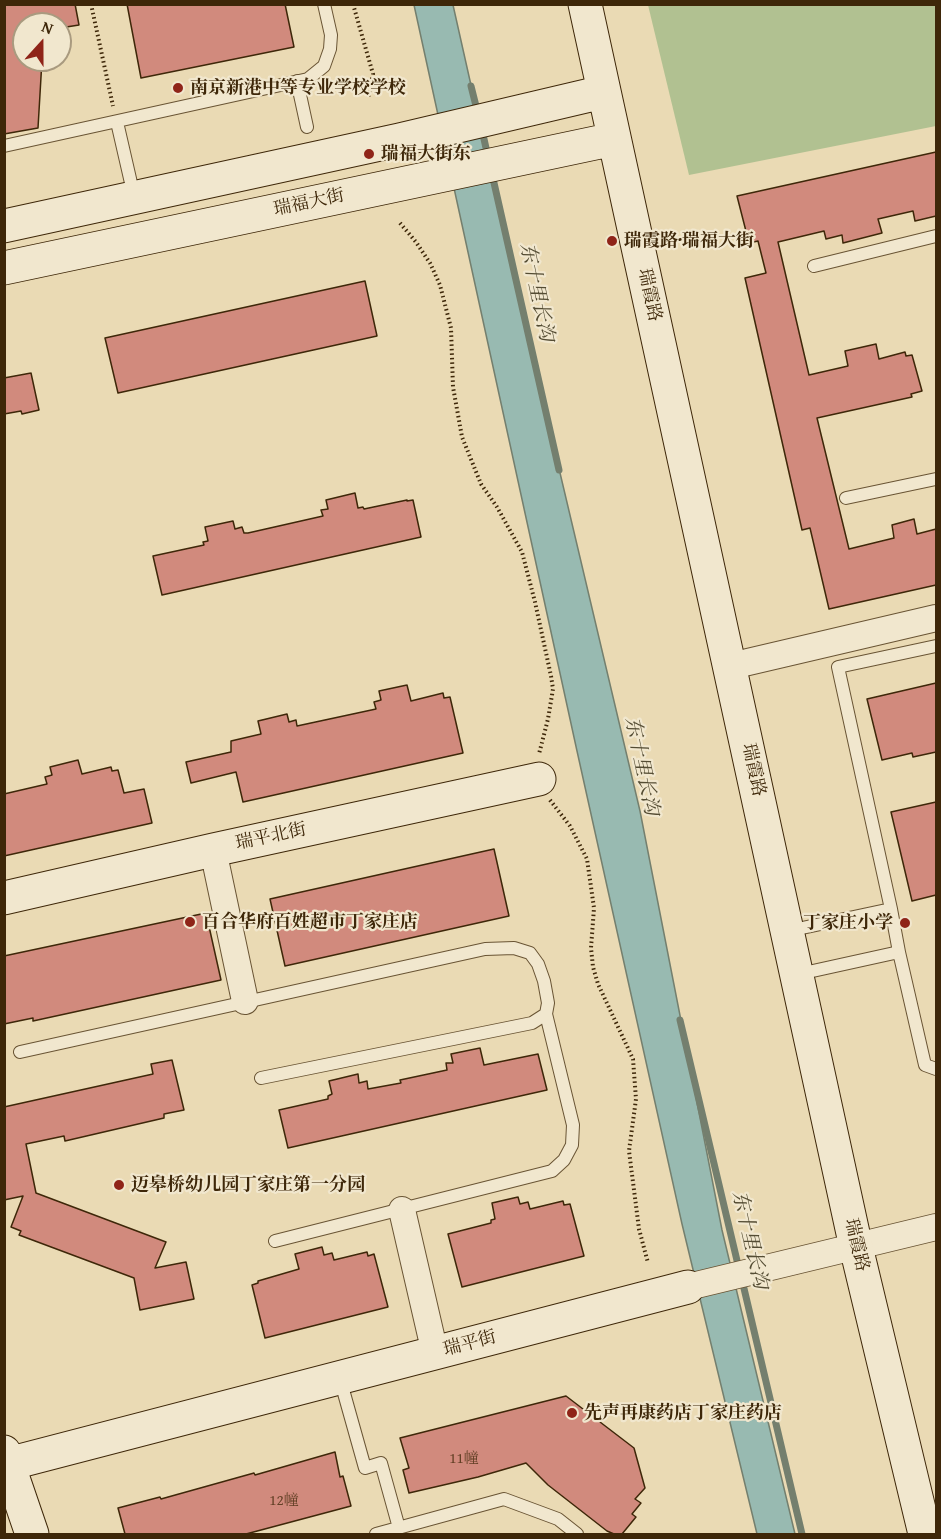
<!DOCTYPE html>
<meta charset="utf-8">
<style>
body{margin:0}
#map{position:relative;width:941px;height:1539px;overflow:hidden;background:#eadab4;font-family:"Gentium Book Plus",serif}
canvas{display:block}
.frame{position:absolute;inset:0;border:6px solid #3e2709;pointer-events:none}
.north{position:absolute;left:12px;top:12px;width:60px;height:60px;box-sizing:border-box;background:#f1e7ce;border:2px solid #a99a7f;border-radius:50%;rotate:21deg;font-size:16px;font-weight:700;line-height:24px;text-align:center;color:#3e2709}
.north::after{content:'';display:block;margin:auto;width:21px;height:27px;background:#8f2418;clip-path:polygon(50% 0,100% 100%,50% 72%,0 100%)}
</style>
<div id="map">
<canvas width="941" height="1539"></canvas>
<div class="frame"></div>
<div class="north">N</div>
</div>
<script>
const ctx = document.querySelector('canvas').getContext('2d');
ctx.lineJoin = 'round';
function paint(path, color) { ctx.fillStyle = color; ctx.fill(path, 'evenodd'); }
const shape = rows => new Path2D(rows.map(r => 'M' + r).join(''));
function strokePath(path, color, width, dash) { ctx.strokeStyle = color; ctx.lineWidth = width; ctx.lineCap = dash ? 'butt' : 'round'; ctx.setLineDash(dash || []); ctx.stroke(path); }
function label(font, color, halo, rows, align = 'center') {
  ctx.font = font + ' "Gentium Book Plus","Noto Serif SC",serif'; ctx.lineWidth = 4.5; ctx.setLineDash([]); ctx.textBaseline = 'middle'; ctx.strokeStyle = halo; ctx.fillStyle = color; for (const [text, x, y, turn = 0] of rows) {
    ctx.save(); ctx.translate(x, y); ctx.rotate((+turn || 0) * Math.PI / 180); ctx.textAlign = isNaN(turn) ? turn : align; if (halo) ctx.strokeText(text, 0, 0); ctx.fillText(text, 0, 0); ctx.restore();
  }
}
const green = shape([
 [648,5,936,5,936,126,689,175]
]);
const water = shape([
 [414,5,453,5,521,308,640,811,722,1230,795,1534,757,1534,682,1224,577,751,414,5]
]);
const stream = shape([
 [471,86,478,114],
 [482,130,488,157],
 [492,174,559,470],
 [680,1020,739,1269],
 [742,1280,802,1534]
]);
const building = shape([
 [4,4,75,4,79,25,60,28,60,24,24,24,24,60,42,60,38,128,4,134,4,4],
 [127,4,285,4,294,47,141,78,127,4],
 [936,152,936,216,915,221,913,211,878,219,882,233,843,243,842,235,826,239,824,231,778,242,809,375,848,366,845,351,876,344,879,359,905,352,906,356,912,355,922,391,911,394,912,397,817,418,849,549,894,538,892,525,914,519,917,534,936,529,936,585,829,609,810,528,802,530,745,278,766,273,758,241,749,243,737,196,936,152],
 [365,281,377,336,118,393,105,338,365,281],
 [31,373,39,410,22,414,21,411,4,414,4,378,31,373],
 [355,493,358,508,363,507,364,509,407,500,407,501,413,500,421,537,162,595,153,556,204,545,203,542,208,541,205,527,233,521,235,529,242,527,244,533,248,533,323,516,321,510,328,509,326,500,355,493],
 [936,683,936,752,913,757,912,753,882,760,867,699,936,683],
 [407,685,411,701,443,693,444,698,450,697,463,753,243,802,236,772,191,783,186,762,231,752,231,741,261,734,258,721,287,714,289,722,296,720,297,726,376,709,374,702,381,700,379,691,407,685],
 [78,760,82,774,111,767,112,771,118,770,124,793,144,789,152,823,4,856,4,794,47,784,45,777,52,775,50,767,78,760],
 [936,802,936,895,912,901,891,812,936,802],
 [494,849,509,916,285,966,270,899,494,849],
 [206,913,221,980,33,1021,33,1018,4,1024,4,956,206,913],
 [480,1048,484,1065,538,1054,547,1090,288,1148,279,1110,328,1099,328,1096,332,1094,329,1081,358,1074,359,1083,367,1081,368,1089,401,1083,400,1080,447,1070,446,1063,453,1063,451,1054,480,1048],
 [172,1060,184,1110,164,1114,164,1118,65,1141,64,1136,26,1144,36,1193,166,1242,155,1268,186,1262,194,1299,140,1310,134,1278,19,1235,21,1231,11,1227,23,1196,4,1200,4,1107,153,1074,151,1064,172,1060],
 [518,1197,520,1204,528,1202,530,1209,563,1201,564,1205,570,1204,584,1256,462,1287,448,1234,491,1223,491,1220,495,1219,492,1203,518,1197],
 [322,1247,324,1255,332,1253,334,1260,367,1252,368,1256,374,1254,388,1307,265,1338,252,1285,258,1283,258,1281,299,1269,295,1254,322,1247],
 [566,1396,634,1448,645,1488,635,1499,641,1503,632,1514,636,1517,622,1534,614,1534,607,1531,548,1485,526,1463,478,1477,409,1493,403,1470,409,1468,400,1438,566,1396],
 [335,1452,340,1477,343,1476,351,1506,246,1534,125,1534,118,1508,160,1497,161,1499,254,1473,255,1475,335,1452]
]);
const path = shape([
 [91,4,113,106],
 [353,4,373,74,368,98],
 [400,223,416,242,430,263,440,285,451,328,453,387,462,437,481,484,497,507,522,552,535,602,551,676,553,689,548,719,539,754],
 [550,800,570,826,587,859,594,908,591,948,593,967,598,984,633,1059,636,1099,629,1151,639,1229,648,1263]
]);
const lane = shape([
 [297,81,307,127],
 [117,122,134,196],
 [4,146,308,79,324,66,330,49,331,35,324,4],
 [814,266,936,236],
 [846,498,936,479],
 [891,909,838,667,936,646],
 [788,931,891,909,899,952,799,974],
 [899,952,925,1065,936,1069],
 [20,1052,485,949,514,948,530,953,538,964,544,981,548,1003,546,1014,532,1023,261,1078],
 [275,1241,552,1171,564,1160,572,1145,573,1125,546,1014],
 [340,1379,365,1468,381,1463,399,1528],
 [376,1534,504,1499,558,1519,577,1534]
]);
const street = shape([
 [731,666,936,618],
 [213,850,245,1001],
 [402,1210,435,1353],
 [688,1287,936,1227]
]);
const secondary = shape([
 [585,4,856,1247,925,1534],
 [4,226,399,140,603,92],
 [4,268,614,139],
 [4,898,213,850,539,779],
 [4,1452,32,1534],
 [4,1465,688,1287]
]);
const markers = [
 [178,88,6,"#8f2418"],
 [369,154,6,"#8f2418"],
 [612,241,6,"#8f2418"],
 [190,922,6,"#8f2418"],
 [905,923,6,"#8f2418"],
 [119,1185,6,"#8f2418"],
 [572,1413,6,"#8f2418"]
];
const numberNames = [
 ["11幢",464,1459],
 ["12幢",284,1501]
];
const poiNames = [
 ["南京新港中等专业学校学校",190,88],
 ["瑞福大街东",381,154],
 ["瑞霞路·瑞福大街",624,241],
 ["百合华府百姓超市丁家庄店",202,922],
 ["丁家庄小学",893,923,"right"],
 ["迈皋桥幼儿园丁家庄第一分园",131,1185],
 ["先声再康药店丁家庄药店",584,1413]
];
const streetNames = [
 ["瑞福大街",309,203,-12],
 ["瑞霞路",649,295,78],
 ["瑞霞路",753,770,78],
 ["瑞平北街",271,837,-12],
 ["瑞霞路",856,1245,77],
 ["瑞平街",470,1344,-15]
];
const waterNames = [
 ["东十里长沟",536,292,78],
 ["东十里长沟",641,766,78],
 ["东十里长沟",749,1240,77]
];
paint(green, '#b1c191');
paint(water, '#98bab1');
strokePath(water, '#747f6e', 1.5);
strokePath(stream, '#747f6e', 7);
paint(building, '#d18a7d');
strokePath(building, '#3e2709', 1.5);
strokePath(lane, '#695434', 14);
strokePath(street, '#695434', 28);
strokePath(secondary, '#3e2709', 35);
strokePath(path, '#3e2709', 4, [1.5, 3]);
strokePath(lane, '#f1e7ce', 12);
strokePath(street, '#f1e7ce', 26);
strokePath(secondary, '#f1e7ce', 33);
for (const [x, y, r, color] of markers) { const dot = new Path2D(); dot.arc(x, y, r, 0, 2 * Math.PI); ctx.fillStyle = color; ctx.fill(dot); strokePath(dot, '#f1e7ce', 2); }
label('15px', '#634026', null, numberNames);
label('bold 18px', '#3e2709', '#f1e7ce', poiNames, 'left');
label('18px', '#3e2709', '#f1e7ce', streetNames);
label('italic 20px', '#544c33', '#f1e7ce', waterNames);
</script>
